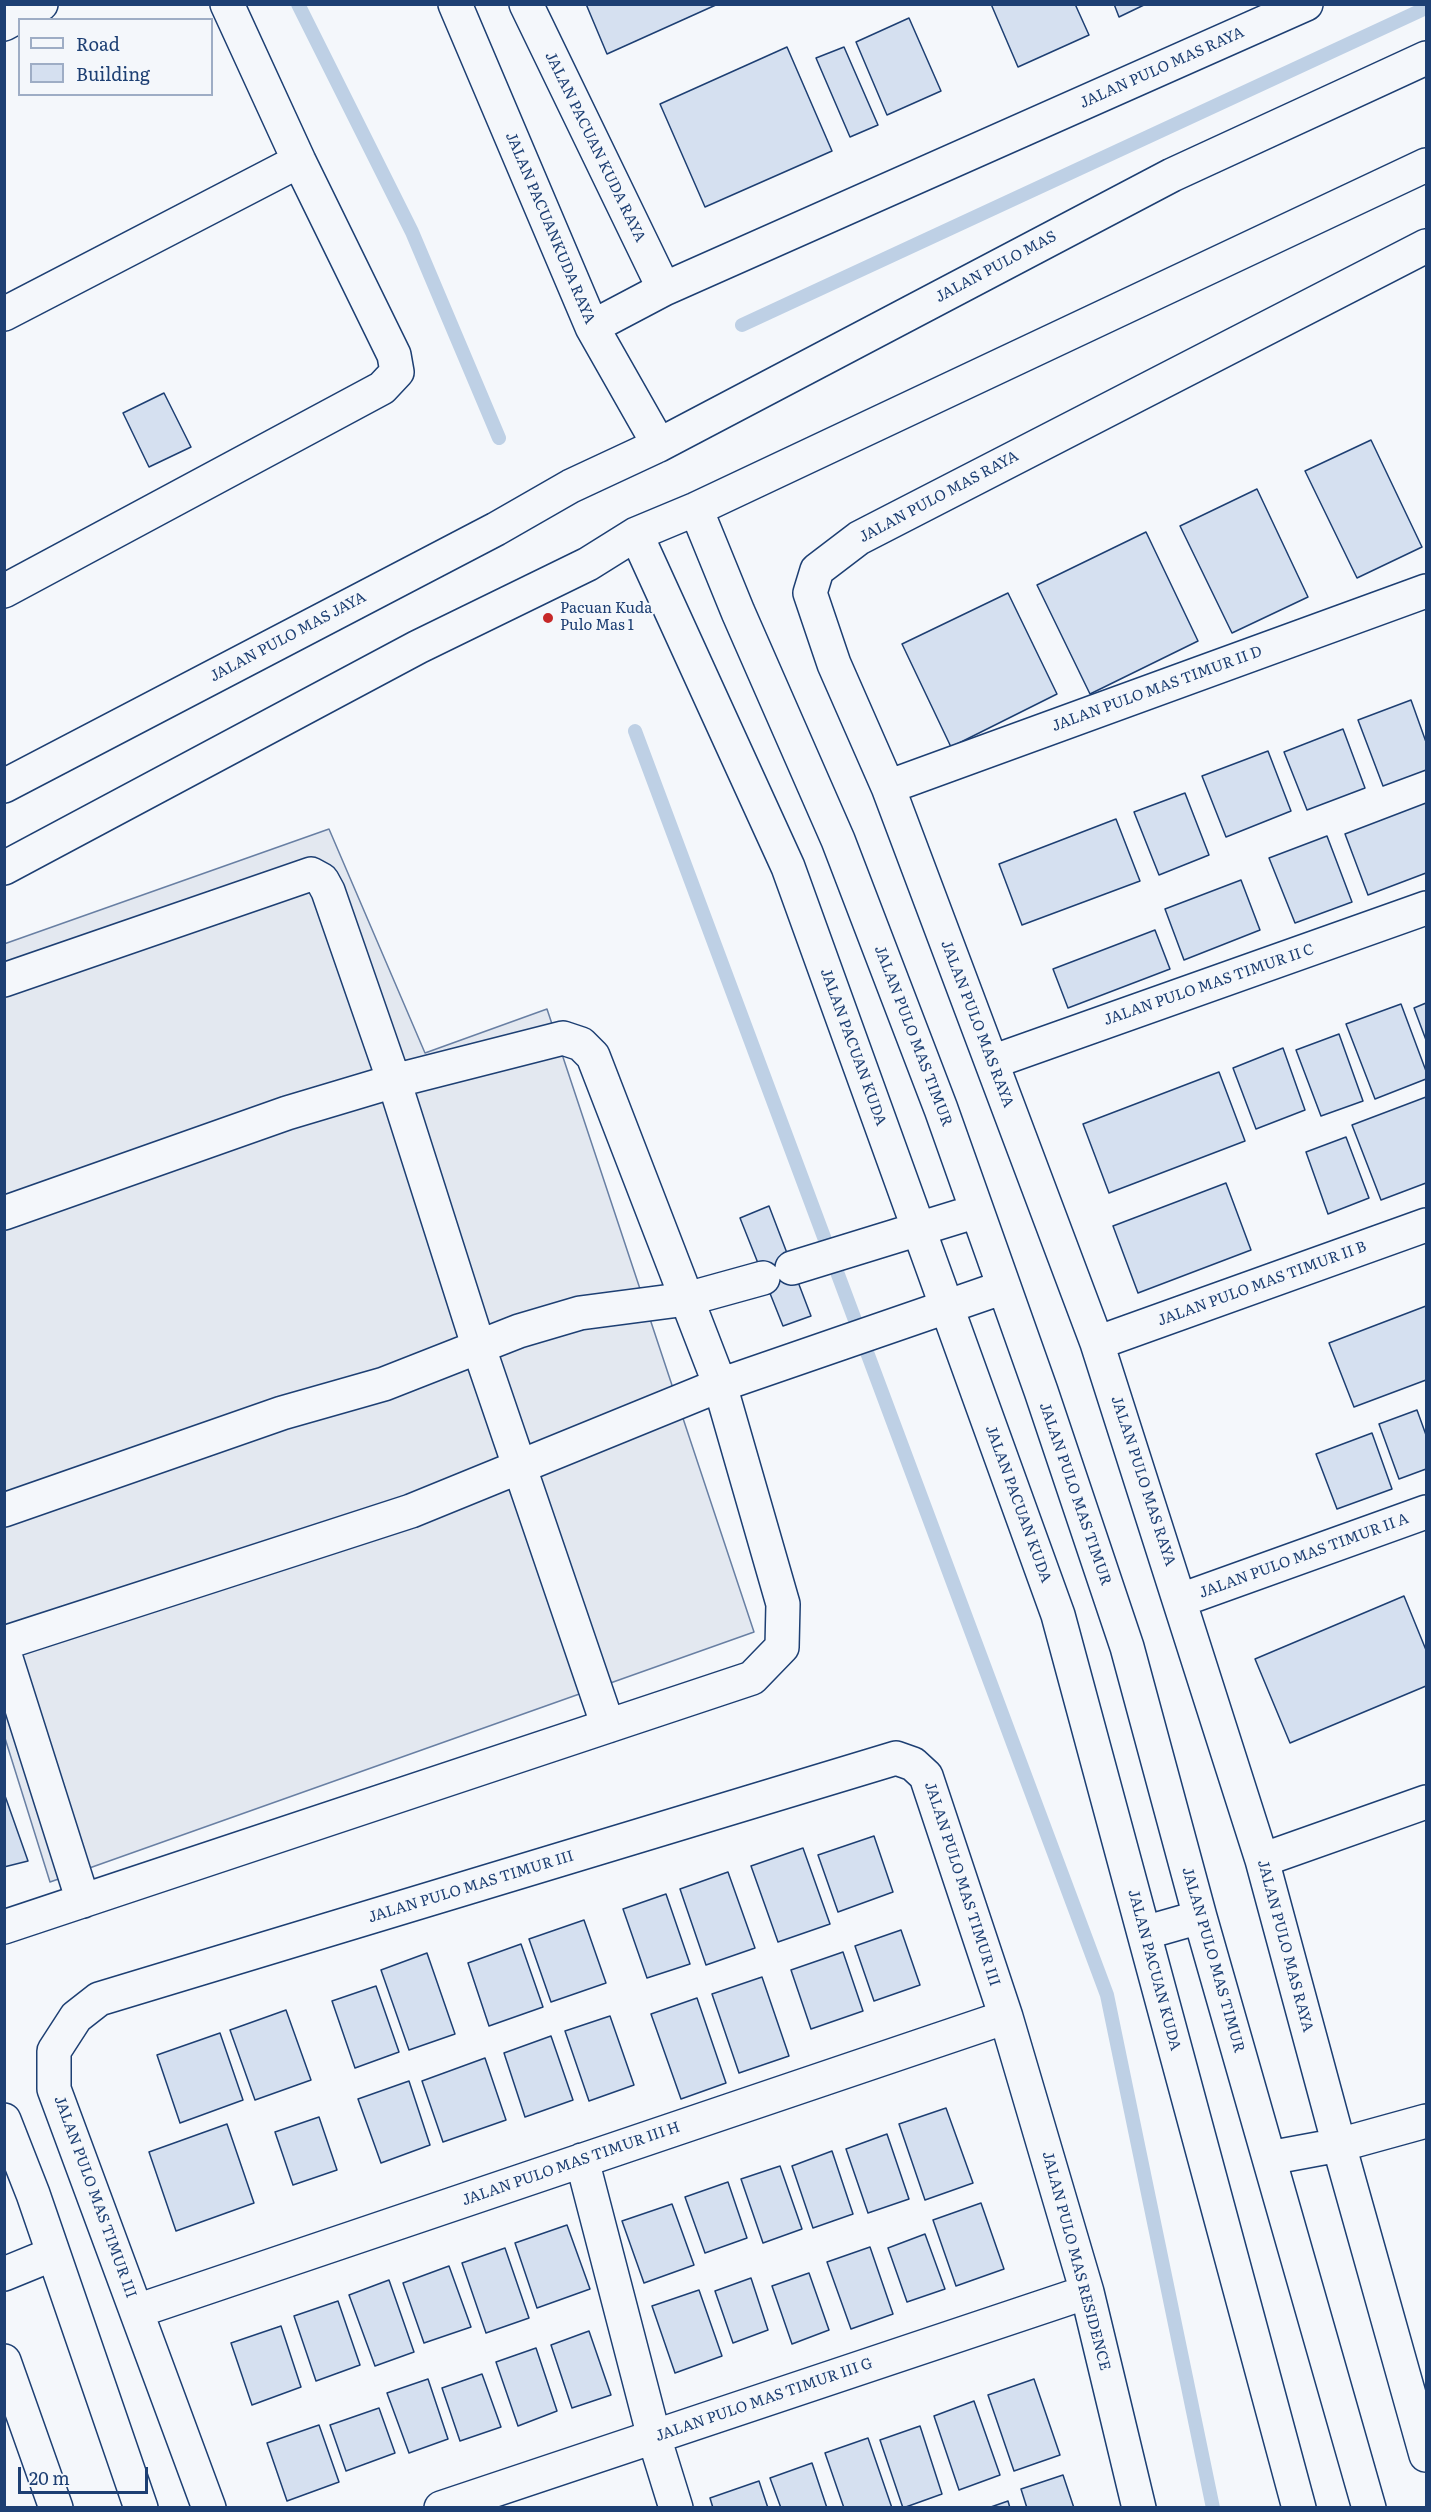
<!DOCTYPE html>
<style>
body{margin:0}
#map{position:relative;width:1431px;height:2512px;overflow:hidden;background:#f4f7fb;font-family:Literata,serif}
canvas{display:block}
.frame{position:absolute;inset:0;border:6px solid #1d3f73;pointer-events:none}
.legend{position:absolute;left:18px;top:18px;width:195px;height:78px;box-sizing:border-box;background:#f4f7fb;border:2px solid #9eadc5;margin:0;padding:8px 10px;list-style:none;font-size:18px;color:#1d3f73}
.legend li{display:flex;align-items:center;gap:12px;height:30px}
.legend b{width:30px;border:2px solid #9eadc5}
.scale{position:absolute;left:18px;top:2467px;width:130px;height:27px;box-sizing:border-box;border:3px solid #1d3f73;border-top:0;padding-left:8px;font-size:18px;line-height:21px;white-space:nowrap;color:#1d3f73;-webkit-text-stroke:4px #f4f7fb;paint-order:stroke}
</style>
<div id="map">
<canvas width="1431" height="2512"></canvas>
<div class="frame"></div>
<ul class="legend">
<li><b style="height:8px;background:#f4f7fb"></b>Road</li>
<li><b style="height:16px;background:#d5e0f0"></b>Building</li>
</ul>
<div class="scale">20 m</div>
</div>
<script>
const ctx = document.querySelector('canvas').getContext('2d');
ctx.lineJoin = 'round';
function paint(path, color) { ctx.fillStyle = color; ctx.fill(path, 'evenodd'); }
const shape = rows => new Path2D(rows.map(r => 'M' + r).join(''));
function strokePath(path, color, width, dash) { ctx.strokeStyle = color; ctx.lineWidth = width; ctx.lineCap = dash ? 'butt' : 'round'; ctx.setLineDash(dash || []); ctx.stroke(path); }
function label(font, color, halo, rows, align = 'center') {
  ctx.font = font + ' Literata,serif'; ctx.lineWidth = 4.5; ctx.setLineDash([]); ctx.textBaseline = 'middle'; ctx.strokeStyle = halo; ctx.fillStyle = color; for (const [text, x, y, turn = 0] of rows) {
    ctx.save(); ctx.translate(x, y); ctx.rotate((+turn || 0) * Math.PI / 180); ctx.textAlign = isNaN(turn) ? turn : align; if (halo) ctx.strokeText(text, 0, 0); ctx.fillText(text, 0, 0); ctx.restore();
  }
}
const parking = shape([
 [329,829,425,1053,547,1009,754,1632,50,1882,4,1735,4,944,329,829]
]);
const stream = shape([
 [298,4,412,232,499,438],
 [742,325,1426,8],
 [635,731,1107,1995,1213,2508]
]);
const building = shape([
 [586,4,718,4,607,54,586,4],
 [991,4,1075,4,1089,35,1018,67,991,4],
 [1114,4,1146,4,1119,17,1114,4],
 [909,18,941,91,887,115,856,42,909,18],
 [787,47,832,151,705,207,660,104,787,47],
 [844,47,878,125,850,137,816,58,844,47],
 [164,393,191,447,149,467,123,413,164,393],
 [1371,440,1422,547,1357,578,1305,471,1371,440],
 [1257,489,1308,597,1232,633,1180,526,1257,489],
 [1146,532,1198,641,1090,694,1037,585,1146,532],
 [1008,593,1057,694,951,747,902,644,1008,593],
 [1411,700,1426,742,1426,770,1383,786,1358,720,1411,700],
 [1343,729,1365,788,1307,810,1284,752,1343,729],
 [1268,751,1291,811,1226,837,1202,776,1268,751],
 [1185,793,1209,855,1159,875,1134,812,1185,793],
 [1426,803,1426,873,1368,895,1345,834,1426,803],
 [1116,819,1140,881,1022,925,999,864,1116,819],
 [1327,836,1352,902,1295,923,1269,858,1327,836],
 [1241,880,1260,930,1184,960,1165,909,1241,880],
 [1155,930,1170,969,1068,1008,1053,969,1155,930],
 [1426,1003,1426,1040,1414,1008,1426,1003],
 [1401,1004,1426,1071,1426,1079,1375,1099,1346,1024,1401,1004],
 [1339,1034,1363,1101,1321,1116,1296,1050,1339,1034],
 [1283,1048,1305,1110,1256,1129,1233,1068,1283,1048],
 [1219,1072,1245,1141,1109,1193,1083,1124,1219,1072],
 [1426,1097,1426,1183,1381,1200,1352,1125,1426,1097],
 [1346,1137,1369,1198,1328,1214,1306,1152,1346,1137],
 [1226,1183,1251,1250,1138,1293,1113,1226,1226,1183],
 [769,1206,811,1316,783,1326,740,1218,769,1206],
 [1426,1306,1426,1380,1354,1407,1329,1343,1426,1306],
 [1417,1410,1426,1435,1426,1469,1399,1479,1379,1424,1417,1410],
 [1372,1433,1392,1489,1337,1509,1316,1454,1372,1433],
 [1404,1596,1426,1650,1426,1686,1290,1743,1255,1659,1404,1596],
 [4,1793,28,1861,4,1867,4,1793],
 [874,1836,893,1892,838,1912,818,1855,874,1836],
 [803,1848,830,1924,778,1942,751,1866,803,1848],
 [728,1872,755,1948,706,1965,680,1889,728,1872],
 [666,1894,690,1964,647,1978,623,1909,666,1894],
 [584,1920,606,1983,551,2002,529,1939,584,1920],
 [901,1930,920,1985,874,2001,855,1946,901,1930],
 [521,1944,543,2007,489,2026,468,1963,521,1944],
 [843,1952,863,2011,811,2029,791,1970,843,1952],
 [427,1953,455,2034,409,2050,381,1970,427,1953],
 [762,1977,789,2056,739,2073,712,1994,762,1977],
 [376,1986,399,2052,355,2068,332,2001,376,1986],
 [697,1998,726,2083,681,2099,651,2014,697,1998],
 [286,2010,311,2080,255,2100,230,2030,286,2010],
 [610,2016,634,2085,589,2101,565,2031,610,2016],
 [220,2033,243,2100,180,2123,157,2055,220,2033],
 [551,2036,573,2100,525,2117,504,2053,551,2036],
 [485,2058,506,2120,443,2142,422,2081,485,2058],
 [409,2081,430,2145,381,2163,358,2099,409,2081],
 [946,2108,973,2183,925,2200,899,2124,946,2108],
 [319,2117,337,2170,293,2185,275,2132,319,2117],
 [227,2124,254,2203,176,2231,149,2152,227,2124],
 [887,2134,909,2199,868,2213,846,2149,887,2134],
 [832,2151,853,2214,813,2228,792,2166,832,2151],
 [780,2166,802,2229,763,2243,741,2179,780,2166],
 [728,2182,747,2238,705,2253,685,2197,728,2182],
 [981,2203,1004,2269,956,2286,933,2220,981,2203],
 [672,2204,694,2265,644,2283,622,2221,672,2204],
 [567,2225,590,2289,537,2308,515,2243,567,2225],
 [925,2234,945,2289,907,2302,888,2248,925,2234],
 [870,2247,893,2314,851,2329,827,2262,870,2247],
 [505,2248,529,2318,486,2333,462,2263,505,2248],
 [449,2266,471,2327,424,2343,403,2283,449,2266],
 [809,2273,829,2330,792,2344,772,2286,809,2273],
 [751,2278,768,2330,733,2343,715,2291,751,2278],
 [389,2280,414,2352,375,2366,349,2295,389,2280],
 [699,2290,722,2356,675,2373,652,2306,699,2290],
 [338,2301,360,2365,316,2381,294,2316,338,2301],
 [281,2326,301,2387,252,2405,231,2343,281,2326],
 [589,2331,611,2395,572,2408,551,2345,589,2331],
 [536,2348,557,2411,518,2426,496,2362,536,2348],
 [482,2374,501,2427,460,2441,442,2388,482,2374],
 [428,2379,448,2439,409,2453,387,2393,428,2379],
 [1034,2379,1060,2455,1014,2471,988,2395,1034,2379],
 [974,2401,1000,2475,959,2490,934,2416,974,2401],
 [379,2408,395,2453,346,2471,330,2425,379,2408],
 [319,2425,339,2482,287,2501,267,2443,319,2425],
 [920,2426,942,2494,903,2508,880,2440,920,2426],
 [868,2438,892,2508,844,2508,825,2453,868,2438],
 [812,2463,827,2508,781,2508,770,2478,812,2463],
 [1063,2475,1074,2508,1027,2508,1021,2489,1063,2475],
 [759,2481,768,2508,713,2508,710,2498,759,2481],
 [1008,2501,1010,2508,988,2508,1008,2501]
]);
const minor = shape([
 [455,4,592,327,659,445],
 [526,4,664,289],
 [4,24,41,4],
 [1426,246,859,538,817,570,810,593,834,664,888,787,1097,1343,1262,1860,1339,2145,1426,2455],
 [4,314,299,161],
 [592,327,664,289,1306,4],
 [696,509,738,612,838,840,941,1109,1041,1391,1127,1647,1200,1917,1369,2508],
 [636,534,788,867,1058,1615,1299,2508],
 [4,591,382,388,397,372,394,355,299,161,227,4],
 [4,786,496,529,571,486,659,445,1172,175,1426,58],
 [888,787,1426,591],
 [4,868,418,647,588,564,636,534,696,509,1426,165],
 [4,980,311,874,322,880,328,891,394,1081,479,1348,608,1726],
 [992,1062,1426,908],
 [4,1213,287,1113,394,1081,563,1038,581,1044,593,1056,720,1385,783,1604,782,1647,752,1678,4,1927],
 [792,1268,977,1211],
 [1097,1343,1426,1225],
 [4,1510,282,1413,384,1384,519,1331,580,1313,687,1299,763,1278],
 [1181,1600,1426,1512],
 [4,1643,411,1511,720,1385,1004,1287],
 [4,1652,83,1901],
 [1262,1860,1426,1802],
 [1144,1933,1200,1917],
 [4,2120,33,2194,141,2508],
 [1269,2158,1339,2145,1426,2121],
 [582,2160,654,2437,676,2508],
 [4,2274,53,2254],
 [137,2311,1006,2017],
 [4,2361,56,2508],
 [209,2508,54,2089,54,2051,76,2017,99,1999,896,1758,913,1764,926,1776,1006,2017,1087,2292,1139,2508],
 [441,2508,1087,2292]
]);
const markers = [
 [548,618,6,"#c62828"]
];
const streetNames = [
 ["JALAN PULO MAS RAYA",1162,68,-24],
 ["JALAN PACUAN KUDA RAYA",595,147,64],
 ["JALAN PACUANKUDA RAYA",550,228,67],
 ["JALAN PULO MAS",996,267,-28],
 ["JALAN PULO MAS RAYA",939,497,-28],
 ["JALAN PULO MAS JAYA",288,637,-28],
 ["JALAN PULO MAS TIMUR II D",1157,689,-20],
 ["JALAN PULO MAS TIMUR II C",1209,985,-19],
 ["JALAN PULO MAS RAYA",977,1024,69],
 ["JALAN PULO MAS TIMUR",913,1036,69],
 ["JALAN PACUAN KUDA",853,1047,70],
 ["JALAN PULO MAS TIMUR II B",1262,1284,-20],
 ["JALAN PULO MAS RAYA",1143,1481,72],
 ["JALAN PULO MAS TIMUR",1075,1494,71],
 ["JALAN PACUAN KUDA",1018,1504,70],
 ["JALAN PULO MAS TIMUR II A",1304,1556,-20],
 ["JALAN PULO MAS TIMUR III",962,1884,72],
 ["JALAN PULO MAS TIMUR III",471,1887,-17],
 ["JALAN PULO MAS RAYA",1285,1946,75],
 ["JALAN PULO MAS TIMUR",1213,1960,74],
 ["JALAN PACUAN KUDA",1154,1970,75],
 ["JALAN PULO MAS TIMUR III H",571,2164,-19],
 ["JALAN PULO MAS TIMUR III",95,2197,70],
 ["JALAN PULO MAS RESIDENCE",1076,2261,75],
 ["JALAN PULO MAS TIMUR III G",764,2400,-19]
];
const poiNames = [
 ["Pacuan Kuda",560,609],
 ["Pulo Mas 1",560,626]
];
paint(parking, '#e3e8f0');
strokePath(parking, '#687fa3', 1.5);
strokePath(stream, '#bed0e5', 14);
paint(building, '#d5e0f0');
strokePath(building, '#1d3f73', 1.5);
strokePath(minor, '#1d3f73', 36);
strokePath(minor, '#f4f7fb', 33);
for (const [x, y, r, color] of markers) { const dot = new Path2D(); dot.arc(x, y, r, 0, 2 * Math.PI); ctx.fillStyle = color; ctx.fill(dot); strokePath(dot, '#f4f7fb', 2); }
label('15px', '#1d3f73', '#f4f7fb', streetNames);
label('15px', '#1d3f73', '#f4f7fb', poiNames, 'left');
</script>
